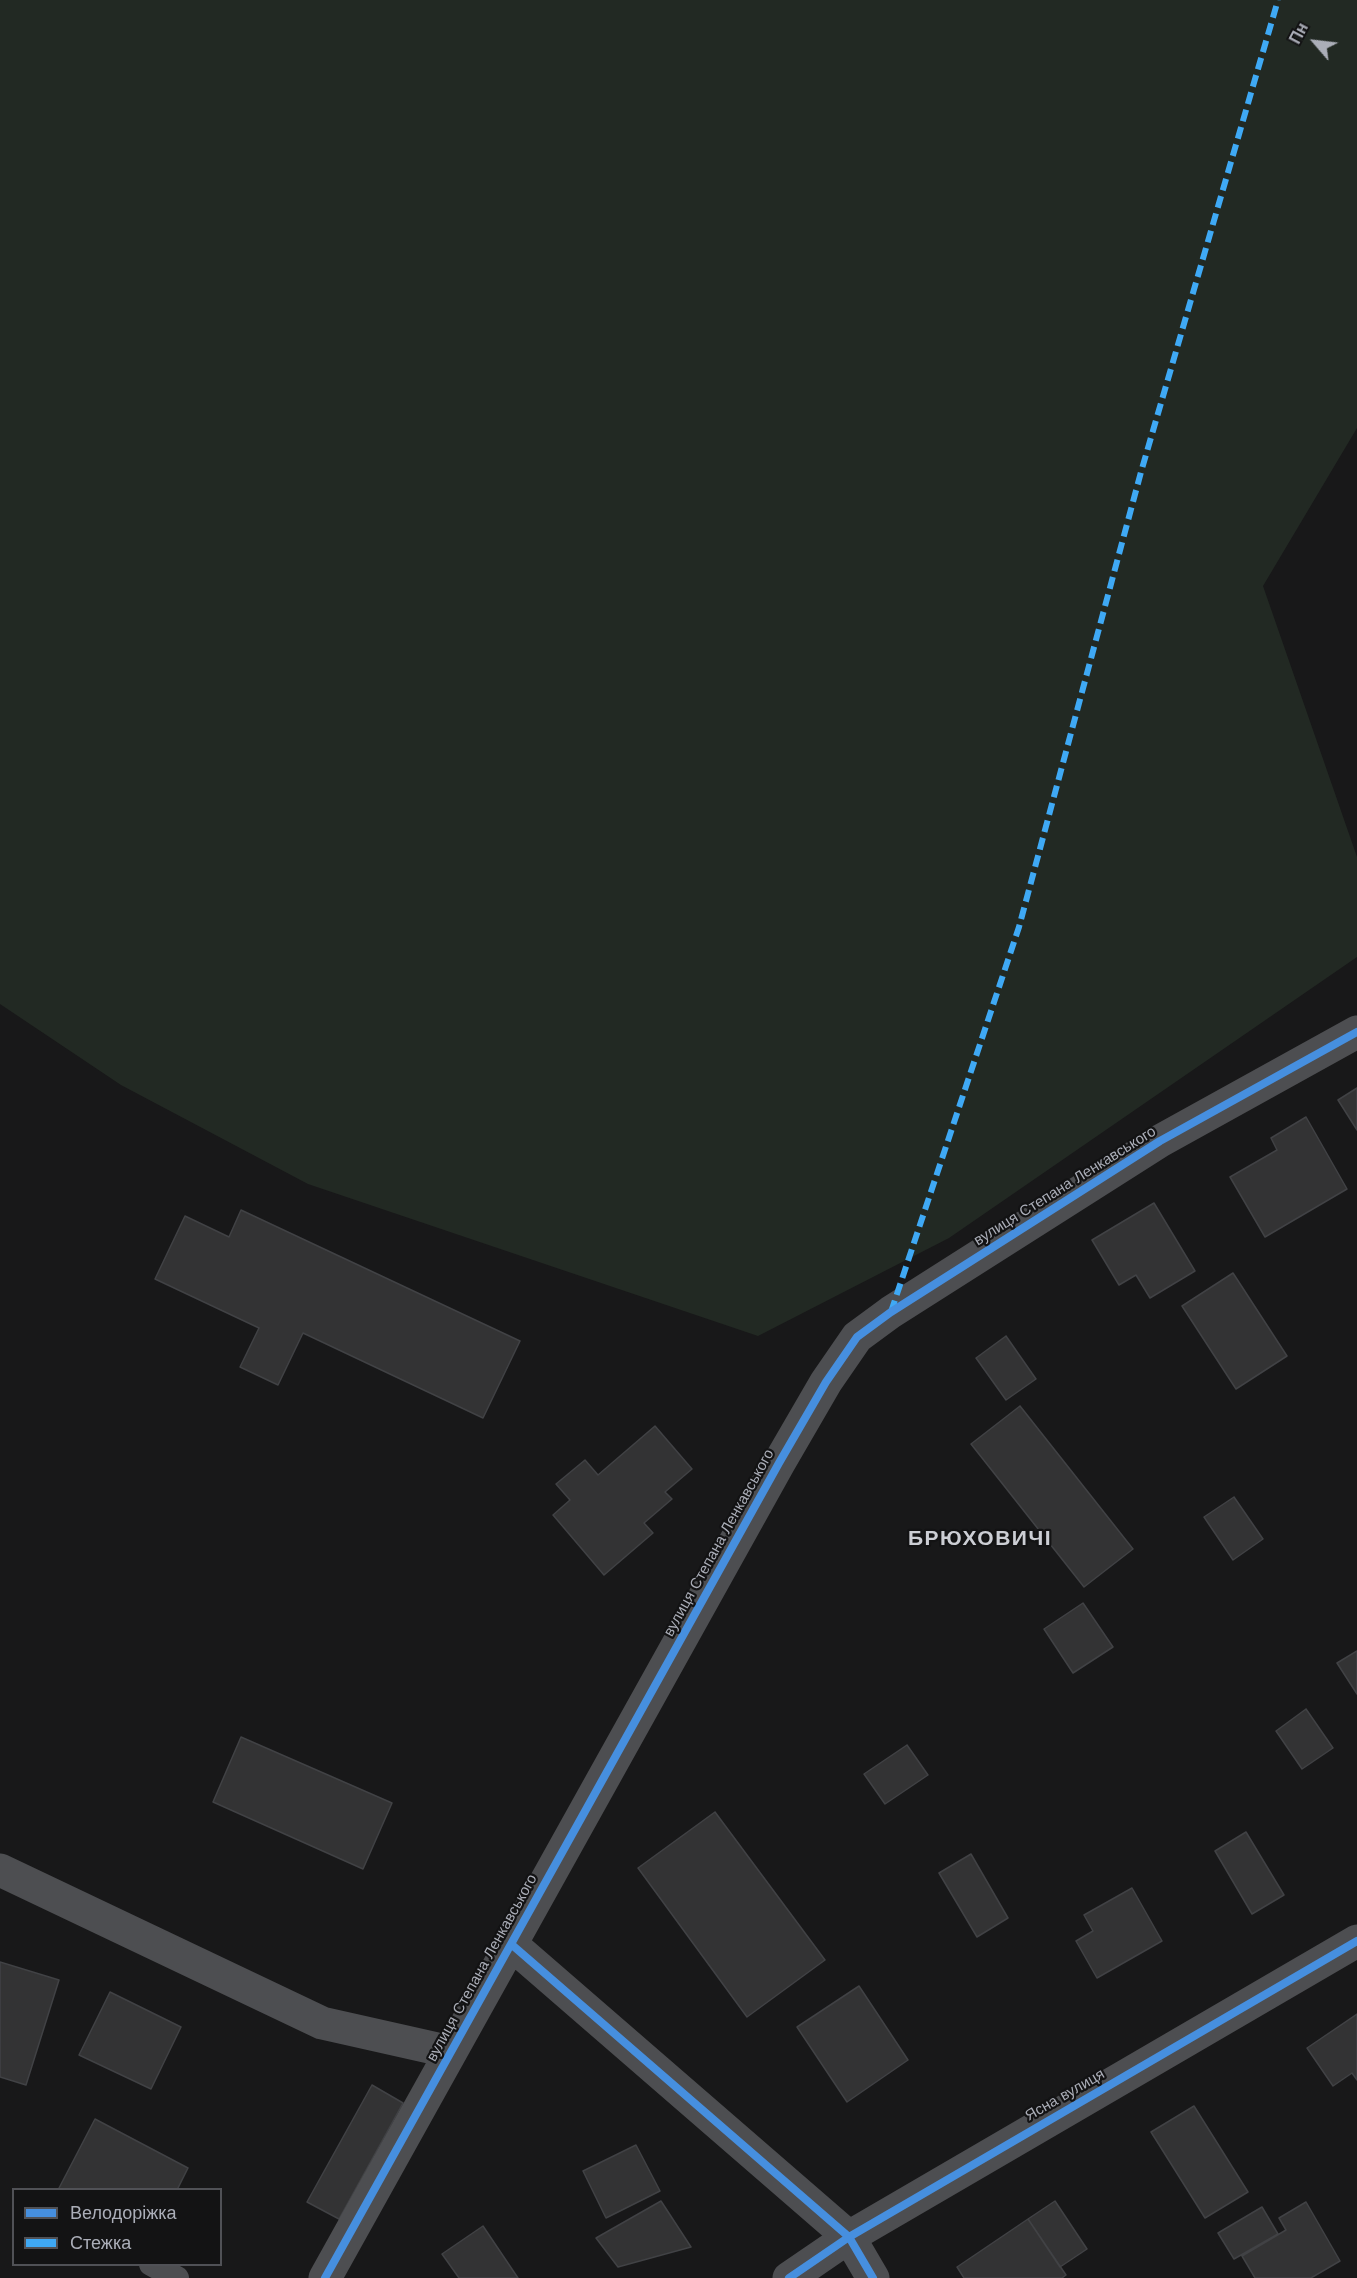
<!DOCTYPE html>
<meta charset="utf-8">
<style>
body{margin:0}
#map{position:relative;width:1357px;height:2278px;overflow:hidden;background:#181819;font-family:"Work Sans",sans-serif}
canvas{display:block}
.legend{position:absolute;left:12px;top:2188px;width:210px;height:78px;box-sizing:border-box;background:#131314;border:2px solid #505156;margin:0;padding:8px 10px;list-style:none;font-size:18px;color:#abaeb8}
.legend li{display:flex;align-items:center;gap:12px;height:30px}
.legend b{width:30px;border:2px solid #505156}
.north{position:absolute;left:1285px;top:12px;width:60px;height:60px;-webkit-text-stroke:4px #131314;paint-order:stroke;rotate:298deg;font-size:16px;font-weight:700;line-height:24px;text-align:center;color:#abaeb8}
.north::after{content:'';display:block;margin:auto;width:21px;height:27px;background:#abaeb8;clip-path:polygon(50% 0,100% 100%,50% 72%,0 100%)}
</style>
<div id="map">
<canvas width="1357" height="2278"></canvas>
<ul class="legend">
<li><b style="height:8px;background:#468fdf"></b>Велодоріжка</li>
<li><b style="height:8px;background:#3fa9f5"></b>Стежка</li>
</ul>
<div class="north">Пн</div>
</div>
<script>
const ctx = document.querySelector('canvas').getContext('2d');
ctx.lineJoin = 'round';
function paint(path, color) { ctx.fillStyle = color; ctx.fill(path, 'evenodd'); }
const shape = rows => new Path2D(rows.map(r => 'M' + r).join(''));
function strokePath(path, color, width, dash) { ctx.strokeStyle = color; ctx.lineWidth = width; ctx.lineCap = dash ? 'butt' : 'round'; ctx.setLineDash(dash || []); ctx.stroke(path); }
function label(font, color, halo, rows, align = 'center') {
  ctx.font = font + ' "Work Sans",sans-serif'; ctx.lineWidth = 4.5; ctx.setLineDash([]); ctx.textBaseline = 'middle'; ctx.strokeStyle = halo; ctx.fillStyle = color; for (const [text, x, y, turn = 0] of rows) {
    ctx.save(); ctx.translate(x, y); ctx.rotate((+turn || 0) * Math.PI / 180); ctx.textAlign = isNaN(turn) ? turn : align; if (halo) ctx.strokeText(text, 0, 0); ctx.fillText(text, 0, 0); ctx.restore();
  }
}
const green = shape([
 [0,0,1357,0,1357,428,1263,586,1357,857,1357,957,949,1238,758,1336,308,1184,121,1085,0,1004]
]);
const building = shape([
 [1357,1088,1357,1130,1338,1100,1357,1088],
 [1306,1117,1347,1189,1265,1237,1230,1177,1277,1150,1271,1138,1306,1117],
 [1154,1203,1195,1271,1150,1298,1136,1275,1119,1285,1092,1240,1154,1203],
 [241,1210,520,1341,483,1418,303,1333,278,1385,240,1367,259,1328,155,1279,185,1216,229,1237,241,1210],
 [1233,1273,1287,1356,1236,1389,1182,1306,1233,1273],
 [1006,1336,1036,1379,1006,1400,976,1358,1006,1336],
 [1020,1406,1133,1549,1084,1587,971,1444,1020,1406],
 [655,1426,692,1469,665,1492,672,1499,644,1523,653,1533,604,1575,553,1515,570,1500,556,1484,585,1460,598,1475,655,1426],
 [1234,1497,1263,1539,1233,1560,1204,1517,1234,1497],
 [1083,1603,1113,1647,1073,1673,1044,1629,1083,1603],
 [1357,1651,1357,1694,1337,1663,1357,1651],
 [1306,1709,1333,1748,1302,1769,1276,1731,1306,1709],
 [241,1737,392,1803,363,1869,213,1802,241,1737],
 [907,1745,928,1775,885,1804,864,1774,907,1745],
 [715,1812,825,1960,747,2017,638,1868,715,1812],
 [1246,1832,1284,1895,1252,1914,1215,1851,1246,1832],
 [971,1854,1008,1918,977,1937,939,1873,971,1854],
 [1132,1888,1162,1941,1097,1978,1076,1941,1093,1931,1084,1915,1132,1888],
 [0,1962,59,1980,26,2085,0,2077,0,1962],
 [859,1986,908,2060,847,2102,797,2027,859,1986],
 [110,1992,181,2027,151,2089,79,2055,110,1992],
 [1357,2014,1357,2080,1352,2073,1333,2086,1307,2048,1357,2014],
 [372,2085,403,2103,339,2219,307,2202,372,2085],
 [1194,2106,1248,2192,1205,2218,1151,2132,1194,2106],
 [95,2119,188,2168,177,2190,58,2190,95,2119],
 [636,2145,660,2191,606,2218,583,2171,636,2145],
 [661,2201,691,2247,618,2267,596,2238,661,2201],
 [1055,2201,1087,2249,1060,2267,1028,2219,1055,2201],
 [1306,2202,1340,2261,1311,2278,1255,2278,1242,2256,1286,2230,1279,2218,1306,2202],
 [1262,2207,1278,2234,1234,2259,1218,2233,1262,2207],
 [1028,2219,1066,2275,1062,2278,964,2278,957,2267,1028,2219],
 [483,2226,518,2278,459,2278,442,2254,483,2226]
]);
const lane = shape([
 [151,2264,177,2278]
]);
const street = shape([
 [0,1870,322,2023,451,2052],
 [511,1944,849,2237,873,2278],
 [325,2278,779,1463,826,1382,857,1337,891,1312,1160,1141,1357,1032],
 [789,2278,849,2237,1357,1941]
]);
const quiet = shape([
 [891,1312,1019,927,1141,472,1278,0]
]);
const cycleway = shape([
 [511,1944,849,2237,873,2278],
 [325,2278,779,1463,826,1382,857,1337,891,1312,1160,1141,1357,1032],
 [789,2278,849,2237,1357,1941]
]);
const streetNames = [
 ["вулиця Степана Ленкавського",1065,1186,-32],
 ["вулиця Степана Ленкавського",719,1543,-61],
 ["вулиця Степана Ленкавського",482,1968,-61],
 ["Ясна вулиця",1065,2095,-30]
];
const districtNames = [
 ["БРЮХОВИЧІ",980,1539]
];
paint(green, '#222923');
paint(building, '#333334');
strokePath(building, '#414245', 1.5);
strokePath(lane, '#4d4e51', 24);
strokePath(street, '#4d4e51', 33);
strokePath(quiet, '#3fa9f5', 6, [12, 6]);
strokePath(cycleway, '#468fdf', 8);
label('15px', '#abaeb8', '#131314', streetNames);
ctx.letterSpacing = '1.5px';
label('bold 21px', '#ccced4', '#131314', districtNames);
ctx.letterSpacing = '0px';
</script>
